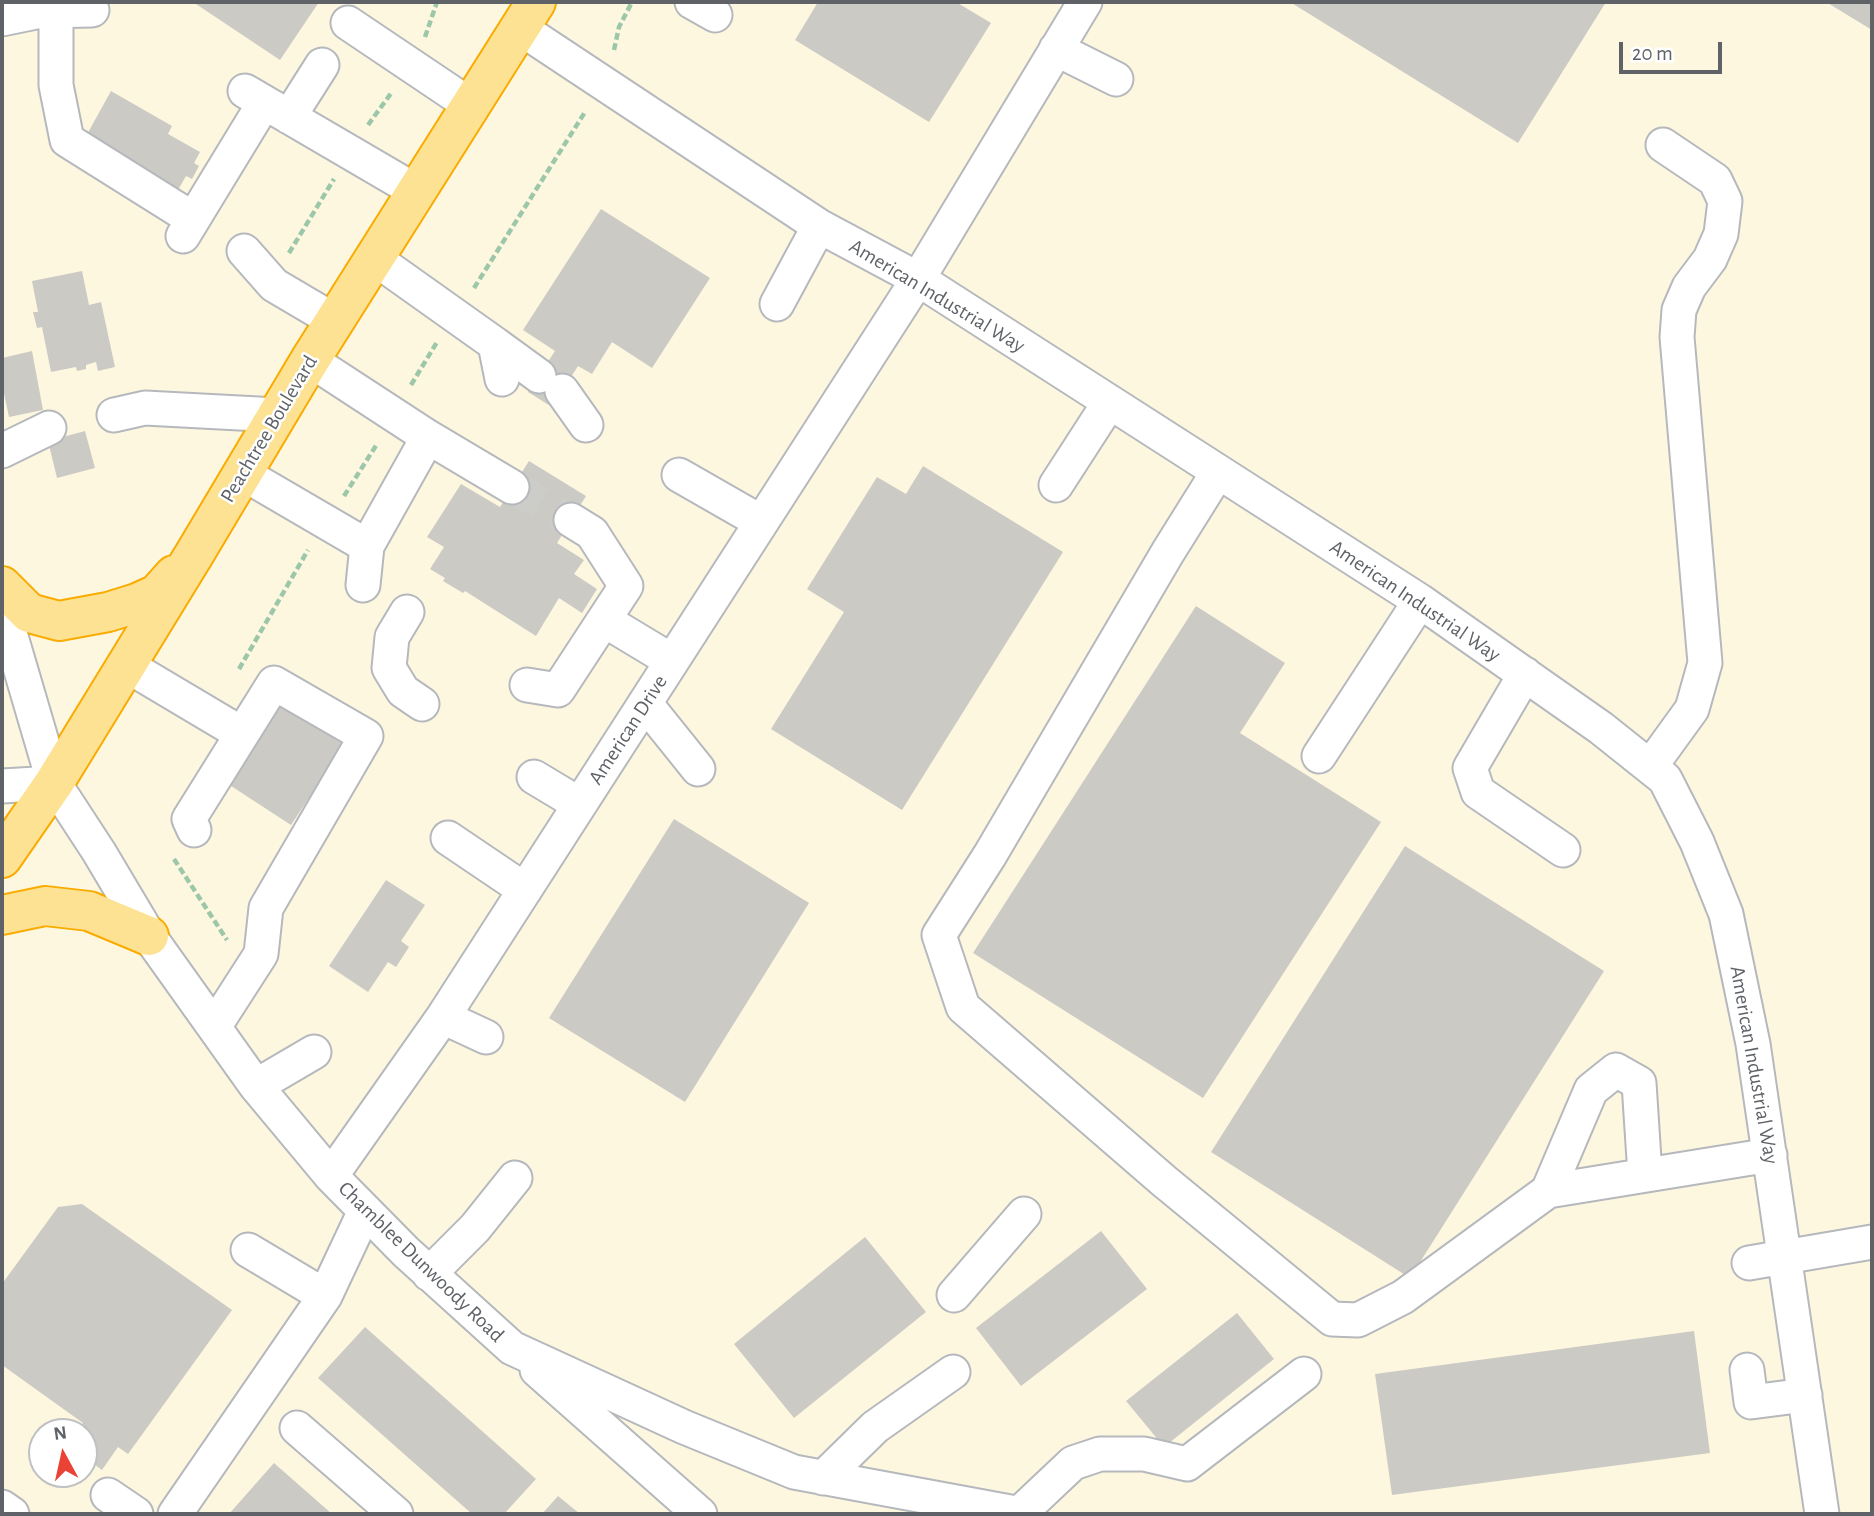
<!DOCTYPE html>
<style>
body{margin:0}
#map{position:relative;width:1874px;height:1516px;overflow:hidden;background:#f1efe8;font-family:"Alegreya Sans",sans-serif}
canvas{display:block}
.frame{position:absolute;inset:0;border:4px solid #5f6368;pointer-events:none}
.north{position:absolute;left:28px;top:1418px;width:70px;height:70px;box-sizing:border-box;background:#fff;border:2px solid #bfc1c3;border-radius:50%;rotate:352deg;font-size:19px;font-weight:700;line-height:28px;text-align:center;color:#5f6368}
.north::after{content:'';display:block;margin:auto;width:24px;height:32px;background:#ea4335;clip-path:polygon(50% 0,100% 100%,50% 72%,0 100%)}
.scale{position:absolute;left:1619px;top:42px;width:103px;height:32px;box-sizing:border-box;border:4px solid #5f6368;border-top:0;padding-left:9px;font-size:21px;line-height:24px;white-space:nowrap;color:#5f6368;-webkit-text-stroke:5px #fff;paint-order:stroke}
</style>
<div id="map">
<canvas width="1874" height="1516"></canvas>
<div class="frame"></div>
<div class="north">N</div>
<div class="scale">20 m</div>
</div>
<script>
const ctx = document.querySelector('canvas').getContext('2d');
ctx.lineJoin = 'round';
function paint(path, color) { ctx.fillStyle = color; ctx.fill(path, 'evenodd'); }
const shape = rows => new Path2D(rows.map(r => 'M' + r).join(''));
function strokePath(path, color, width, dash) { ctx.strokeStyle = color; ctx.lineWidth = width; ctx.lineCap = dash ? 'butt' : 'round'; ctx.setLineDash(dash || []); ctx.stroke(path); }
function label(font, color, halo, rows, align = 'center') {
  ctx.font = font + ' "Alegreya Sans",sans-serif'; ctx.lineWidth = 5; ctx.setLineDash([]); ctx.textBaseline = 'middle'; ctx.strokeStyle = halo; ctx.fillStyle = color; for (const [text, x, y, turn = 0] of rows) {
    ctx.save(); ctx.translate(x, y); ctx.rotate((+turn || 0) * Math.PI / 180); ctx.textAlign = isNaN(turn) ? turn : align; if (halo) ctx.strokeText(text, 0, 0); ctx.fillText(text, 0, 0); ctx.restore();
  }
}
const commercial = shape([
 [2,2,1872,2,1872,1514,2,1514],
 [42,1432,84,1432,84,1474,42,1474]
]);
const building = shape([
 [193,2,319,2,280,60],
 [818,2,956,2,991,23,929,122,795,40],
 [1290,2,1606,2,1518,143],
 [1826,2,1872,2,1872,30],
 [111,91,172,126,168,134,200,152,194,163,199,166,192,179,186,176,178,190,85,138],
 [601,209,710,278,652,368,612,342,592,374,578,366,552,407,528,392,555,351,523,330],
 [82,271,89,305,101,302,115,367,98,371,96,362,86,365,86,369,77,371,76,367,51,372,42,327,37,328,33,312,38,312,32,281],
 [32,351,43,410,9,417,2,384,2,358],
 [85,431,95,468,57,478,48,441],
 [529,461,586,496,557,543,584,560,574,574,597,589,582,613,559,598,536,636,465,591,463,593,443,581,445,578,430,569,444,547,427,537,461,484,500,507],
 [923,466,1063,552,902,810,771,729,844,612,807,589,877,477,906,494],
 [1196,606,1285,663,1240,733,1381,822,1203,1098,973,953],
 [281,704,344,745,291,825,228,784],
 [674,819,809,903,685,1102,549,1018],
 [1405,846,1604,971,1410,1278,1211,1152],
 [386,880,425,905,401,941,409,947,396,967,388,962,368,992,329,966],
 [82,1204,232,1310,128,1454,118,1447,102,1470,84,1457,84,1432,77,1432,83,1423,2,1365,2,1284,58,1207],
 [1101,1231,1147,1289,1021,1386,976,1328],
 [865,1237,926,1312,794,1418,734,1344],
 [1237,1313,1274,1359,1164,1447,1126,1401],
 [365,1327,536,1479,504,1514,472,1514,318,1378],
 [1694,1331,1710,1453,1392,1495,1375,1374],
 [274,1463,332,1514,229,1514],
 [558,1496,580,1514,542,1514]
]);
const minorTunnel = shape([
 [512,487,571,520]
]);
const path = shape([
 [425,37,437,2],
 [614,50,619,27,632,2],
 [368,125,392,92],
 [289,253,334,179],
 [474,288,585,112],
 [411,385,437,342],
 [344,496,377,444],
 [239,669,308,550],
 [174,859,227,940]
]);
const minor = shape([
 [692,2,715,15],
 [56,11,56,85,67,140,193,219],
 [2,19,41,11,92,10],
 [348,23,470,105],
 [520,28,819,226,918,279,1420,601,1601,728,1665,779,1697,842,1726,914,1753,1044,1822,1514],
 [1056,49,1116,79],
 [245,91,416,191],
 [289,117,322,65],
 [183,236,264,103],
 [244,251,274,285,335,321],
 [374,258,495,344,502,379],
 [777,304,819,226],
 [495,344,539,376],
 [310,360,428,437,512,487],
 [562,391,586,425],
 [114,415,145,408,277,415],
 [2,451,49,428],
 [1218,472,1168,552,990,855,939,935,963,1007,1164,1181,1332,1319,1358,1320,1403,1297,1548,1191,1770,1155],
 [242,473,367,546,428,437],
 [679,475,761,522],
 [1056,485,1109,403],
 [363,585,367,546],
 [2,606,54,783,99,852,149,936,256,1086,331,1176,406,1252,512,1348,684,1427,794,1472,1021,1514],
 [407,612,392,637,389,668,403,691,422,704],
 [604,620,672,661],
 [126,665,242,734],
 [1525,674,1470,768,1478,792,1563,850],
 [527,685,558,690,626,586,592,533,571,520],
 [645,703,698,769],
 [1319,756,1420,601],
 [1650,767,1692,709,1705,663,1677,337,1679,310,1689,287,1710,259,1721,234,1725,201,1715,180,1663,145],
 [534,777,579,804],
 [2,786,54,783],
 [194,830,189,819,274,683,366,736,266,908,261,954,214,1027],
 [448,838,525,890],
 [443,1017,486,1037],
 [256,1086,314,1052],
 [331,1176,443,1017,918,279,1085,2],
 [1548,1191,1591,1090,1616,1070,1639,1083,1645,1175],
 [248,1250,325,1296],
 [1749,1263,1872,1242],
 [429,1274,475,1228,515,1178],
 [954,1295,1024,1214],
 [537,1370,700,1514],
 [1747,1370,1751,1402,1805,1395],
 [297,1428,396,1514],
 [823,1478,875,1427,953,1372],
 [108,1495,136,1514],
 [2,1507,12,1514],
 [175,1514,325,1296,365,1211],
 [1019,1514,1073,1463,1100,1454,1144,1454,1187,1464,1304,1374]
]);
const highway = shape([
 [2,586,29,613,59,621,108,612,137,603,157,594,174,575],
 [2,858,54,783,195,553,310,360,536,2],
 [2,915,45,906,89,911,149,936]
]);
const streetNames = [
 ["American Industrial Way",937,296,31],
 ["Peachtree Boulevard",269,429,-59],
 ["American Industrial Way",1415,601,34],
 ["American Drive",628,730,-57],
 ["American Industrial Way",1754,1065,80],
 ["Chamblee Dunwoody Road",421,1262,44]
];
paint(commercial, '#fef7e0');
paint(building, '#cccac5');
strokePath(minorTunnel, '#ccccc8', 33, [33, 17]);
strokePath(minor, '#b5b8bc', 37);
strokePath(highway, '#f9ab00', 42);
strokePath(path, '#9cc7a9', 4.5, [7, 3.5]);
strokePath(minor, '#fff', 33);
strokePath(highway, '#fde293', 38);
label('21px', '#5f6368', '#fff', streetNames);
</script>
